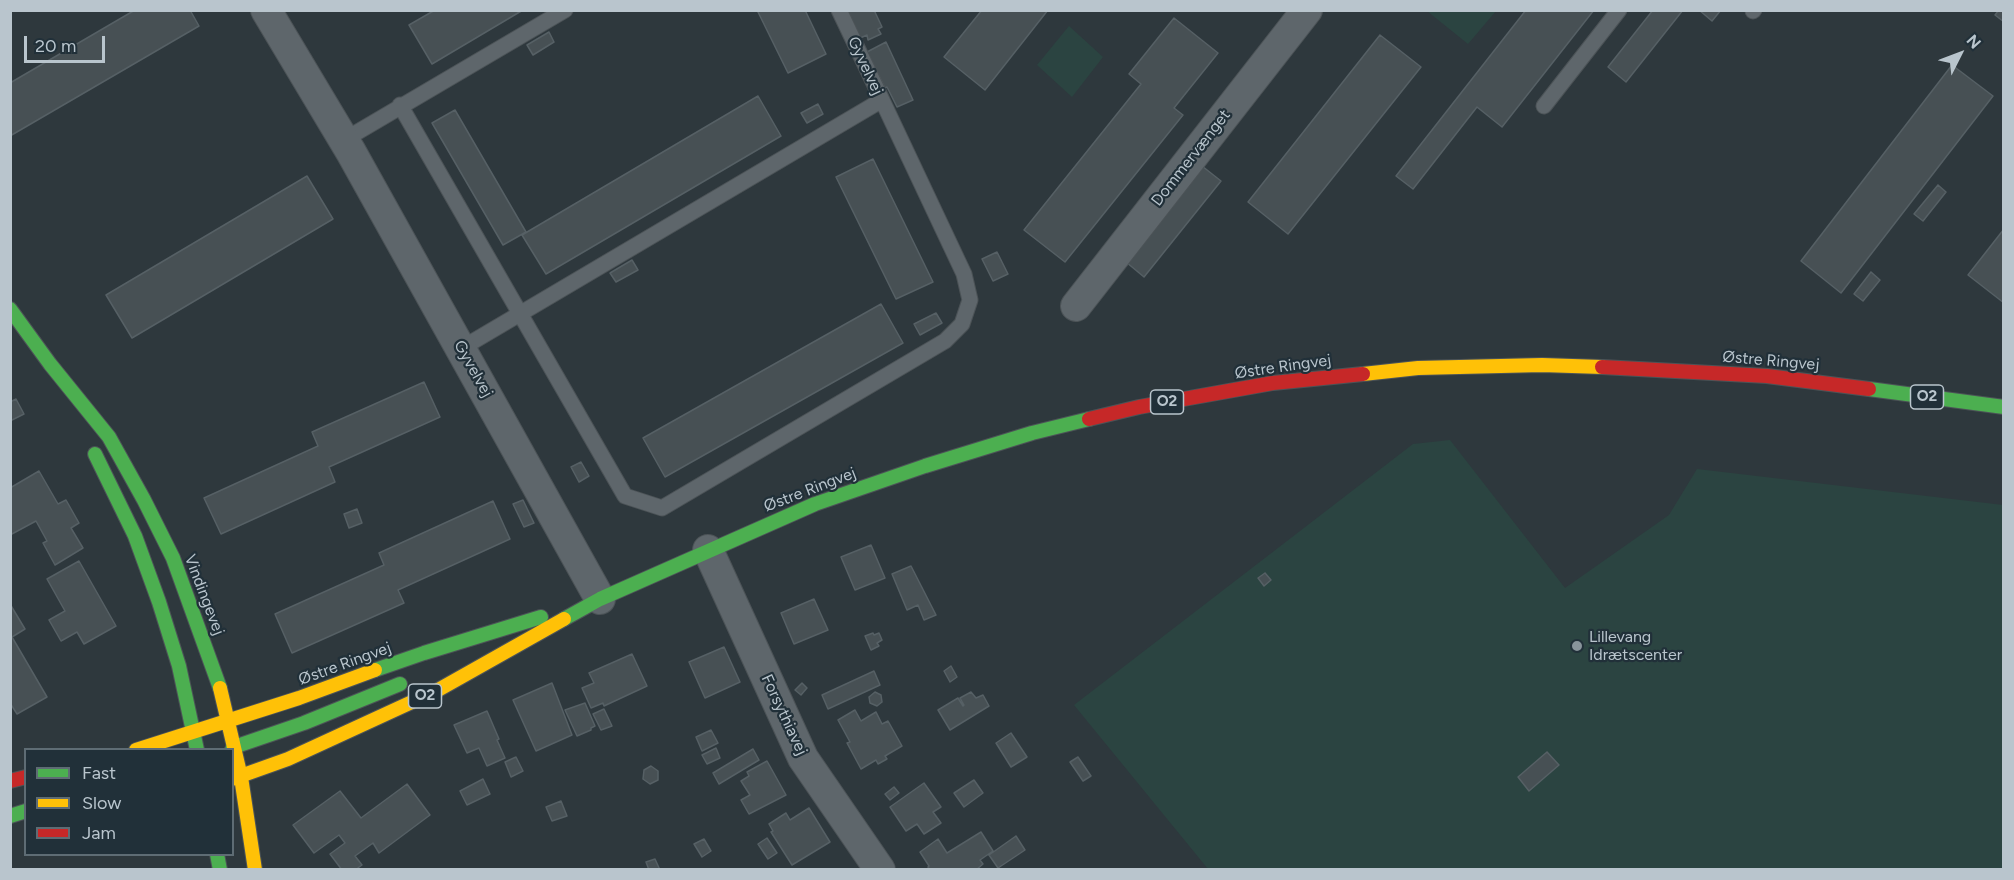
<!DOCTYPE html>
<meta charset="utf-8">
<style>
body{margin:0}
#map{position:relative;width:2014px;height:880px;overflow:hidden;background:#2e383d;font-family:Figtree,sans-serif}
canvas{display:block}
.frame{position:absolute;inset:0;border:12px solid #b9c5cd;pointer-events:none}
.legend{position:absolute;left:24px;top:748px;width:210px;height:108px;box-sizing:border-box;background:#213039;border:2px solid #5e6c74;margin:0;padding:8px 10px;list-style:none;font-size:18px;color:#b9c5cd}
.legend li{display:flex;align-items:center;gap:12px;height:30px}
.legend b{width:30px;border:2px solid #5e6c74}
.north{position:absolute;left:1930px;top:24px;width:60px;height:60px;-webkit-text-stroke:4px #213039;paint-order:stroke;rotate:48deg;font-size:16px;font-weight:700;line-height:24px;text-align:center;color:#b9c5cd}
.north::after{content:'';display:block;margin:auto;width:21px;height:27px;background:#b9c5cd;clip-path:polygon(50% 0,100% 100%,50% 72%,0 100%)}
.scale{position:absolute;left:24px;top:36px;width:81px;height:27px;box-sizing:border-box;border:3px solid #b9c5cd;border-top:0;padding-left:8px;font-size:18px;line-height:21px;white-space:nowrap;color:#b9c5cd;-webkit-text-stroke:4px #213039;paint-order:stroke}
</style>
<div id="map">
<canvas width="2014" height="880"></canvas>
<div class="frame"></div>
<ul class="legend">
<li><b style="height:8px;background:#4caf50"></b>Fast</li>
<li><b style="height:8px;background:#ffc107"></b>Slow</li>
<li><b style="height:8px;background:#c62828"></b>Jam</li>
</ul>
<div class="north">N</div>
<div class="scale">20 m</div>
</div>
<script>
const ctx = document.querySelector('canvas').getContext('2d');
ctx.lineJoin = 'round';
function paint(path, color) { ctx.fillStyle = color; ctx.fill(path, 'evenodd'); }
const shape = rows => new Path2D(rows.map(r => 'M' + r).join(''));
function strokePath(path, color, width, dash) { ctx.strokeStyle = color; ctx.lineWidth = width; ctx.lineCap = dash ? 'butt' : 'round'; ctx.setLineDash(dash || []); ctx.stroke(path); }
function label(font, color, halo, rows, align = 'center') {
  ctx.font = font + ' Figtree,sans-serif'; ctx.lineWidth = 4.5; ctx.setLineDash([]); ctx.textBaseline = 'middle'; ctx.strokeStyle = halo; ctx.fillStyle = color; for (const [text, x, y, turn = 0] of rows) {
    ctx.save(); ctx.translate(x, y); ctx.rotate((+turn || 0) * Math.PI / 180); ctx.textAlign = isNaN(turn) ? turn : align; if (halo) ctx.strokeText(text, 0, 0); ctx.fillText(text, 0, 0); ctx.restore();
  }
}
const green = shape([
 [1427,11,1496,10,1496,11,1468,44],
 [1069,26,1103,57,1072,97,1037,65],
 [1450,440,1565,588,1669,515,1697,469,2003,505,2003,869,1208,869,1074,705,1413,444]
]);
const building = shape([
 [135,10,190,10,199,26,10,136,10,83,135,10],
 [435,10,523,10,432,64,409,25,435,10],
 [757,10,805,10,826,54,788,73,757,10],
 [845,10,874,10,882,27,878,29,881,34,868,40,867,35,858,39,845,10],
 [982,10,1048,10,985,90,944,57,982,10],
 [1526,10,1594,10,1502,127,1477,107,1413,189,1396,176,1526,10],
 [1653,10,1683,10,1626,82,1608,67,1653,10],
 [1699,10,1721,10,1712,21,1699,10],
 [1999,10,2004,10,2004,22,1995,15,1999,10],
 [1174,18,1218,53,1174,108,1183,115,1065,262,1024,230,1141,84,1129,74,1174,18],
 [549,32,554,42,533,55,527,45,549,32],
 [1380,35,1421,67,1288,234,1248,202,1380,35],
 [886,42,913,100,897,107,887,87,885,88,867,52,886,42],
 [1952,65,1993,96,1841,293,1801,261,1952,65],
 [758,96,781,136,546,274,522,235,758,96],
 [818,104,823,114,807,123,801,113,818,104],
 [455,110,526,232,503,245,432,123,455,110],
 [873,159,933,282,896,299,836,177,873,159],
 [1202,166,1221,181,1144,277,1126,262,1202,166],
 [307,176,333,219,132,338,106,295,307,176],
 [1938,185,1946,192,1923,221,1914,214,1938,185],
 [2004,229,2004,303,1968,275,2004,229],
 [997,252,1008,274,993,281,982,259,997,252],
 [632,260,638,270,616,282,610,273,632,260],
 [1871,272,1880,280,1863,301,1854,294,1871,272],
 [881,304,903,343,665,477,643,438,881,304],
 [936,313,942,323,920,335,914,324,936,313],
 [424,382,440,417,329,467,335,482,221,534,204,498,318,446,312,432,424,382],
 [16,399,24,414,10,421,10,402,16,399],
 [581,462,589,476,579,482,571,467,581,462],
 [39,471,58,504,66,500,79,523,71,528,83,548,55,565,43,543,47,541,36,521,10,535,10,488,39,471],
 [523,500,534,523,524,527,513,504,523,500],
 [493,501,510,539,398,590,404,603,292,653,275,614,384,565,379,553,493,501],
 [357,509,362,523,349,528,344,514,357,509],
 [871,545,885,578,855,590,841,557,871,545],
 [79,561,116,626,84,644,77,632,61,641,49,620,65,611,47,579,79,561],
 [911,566,936,615,924,620,918,605,907,610,892,574,911,566],
 [1265,573,1271,580,1264,586,1258,578,1265,573],
 [814,599,828,630,794,644,781,613,814,599],
 [10,604,25,629,12,637,47,697,17,714,10,703,10,604],
 [873,633,874,635,879,633,882,640,877,643,879,646,871,650,865,636,873,633],
 [724,647,740,682,705,698,689,662,724,647],
 [632,654,647,686,604,706,603,703,591,708,582,688,594,683,589,673,632,654],
 [951,666,957,677,950,682,944,671,951,666],
 [874,671,880,685,828,709,822,695,874,671],
 [552,683,572,735,536,751,513,700,552,683],
 [802,683,807,688,801,695,795,690,802,683],
 [875,692,881,695,882,702,877,706,870,703,869,697,875,692],
 [971,692,976,698,983,695,989,706,950,730,938,710,958,698,963,706,964,705,960,698,971,692],
 [585,703,595,726,591,728,591,730,577,736,565,710,585,703],
 [604,709,612,726,601,730,593,714,604,709],
 [855,710,861,721,876,712,882,724,888,721,902,746,885,756,887,759,878,764,876,760,861,769,847,743,850,742,838,720,855,710],
 [487,711,499,739,497,740,505,758,487,766,479,748,467,753,454,725,487,711],
 [711,730,718,743,702,751,696,737,711,730],
 [1011,733,1027,757,1011,767,996,743,1011,733],
 [716,748,720,758,707,764,702,755,716,748],
 [753,749,759,760,719,784,713,773,753,749],
 [1547,752,1559,765,1529,791,1518,777,1547,752],
 [516,757,523,771,511,777,505,762,516,757],
 [1078,757,1091,776,1083,781,1070,762,1078,757],
 [767,761,786,795,749,814,741,800,750,795,741,781,749,776,747,772,767,761],
 [651,766,658,771,658,780,650,784,643,779,644,770,651,766],
 [483,779,490,794,467,805,460,791,483,779],
 [974,780,983,793,964,807,954,793,974,780],
 [924,783,941,807,933,812,941,823,924,834,917,824,906,831,890,807,924,783],
 [407,784,430,815,379,853,373,843,355,856,362,865,355,870,342,870,330,854,345,843,339,835,314,853,293,825,340,791,361,818,407,784],
 [894,787,899,793,890,800,885,794,894,787],
 [561,801,567,816,552,821,546,807,561,801],
 [809,808,830,842,792,865,771,832,773,831,769,824,786,813,790,820,809,808],
 [981,832,993,851,980,860,983,864,976,870,930,870,928,867,929,866,920,852,938,839,947,853,981,832],
 [1016,836,1025,850,998,868,989,855,1016,836],
 [767,838,777,853,768,859,758,844,767,838],
 [704,839,711,851,702,857,694,844,704,839],
 [655,859,660,870,649,870,646,862,655,859]
]);
const lane = shape([
 [1753,11,1754,10],
 [400,105,625,496,662,508,945,341,962,324,970,300,964,274,882,100],
 [1544,106,1619,10],
 [344,140,565,10],
 [462,348,882,100,839,10]
]);
const street = shape([
 [266,10,351,152,600,599],
 [1076,306,1307,10],
 [708,550,803,758,880,870]
]);
const fast = shape([
 [10,309,50,364,109,437,144,500,173,558,220,688],
 [1869,389,2004,407],
 [95,454,135,536,159,602,179,666,197,750],
 [564,619,600,599,815,504,925,466,1032,433,1089,419],
 [375,670,424,653,541,617],
 [232,750,234,747,304,723,400,684],
 [10,816,26,811],
 [217,854,220,870]
]);
const slow = shape([
 [1363,374,1418,368,1542,365,1602,367],
 [220,688,241,777,255,870],
 [136,750,299,698,375,670],
 [232,779,288,759,438,690,564,619]
]);
const jam = shape([
 [1602,367,1767,376,1869,389],
 [1089,419,1139,407,1273,383,1363,374],
 [10,781,26,777]
]);
const markers = [
 [1577,646,6,"#88949b"]
];
const shields = [
 [1927,397,33],
 [1167,402,33],
 [425,696,33]
];
const shieldNames = [
 ["O2",1927,397],
 ["O2",1167,402],
 ["O2",425,696]
];
const streetNames = [
 ["Gyvelvej",865,66,65],
 ["Dommervænget",1191,158,-52],
 ["Østre Ringvej",1771,361,5],
 ["Østre Ringvej",1283,367,-8],
 ["Gyvelvej",473,369,61],
 ["Østre Ringvej",810,490,-21],
 ["Vindingevej",204,595,69],
 ["Østre Ringvej",345,664,-20],
 ["Forsythiavej",784,715,65]
];
const poiNames = [
 ["Lillevang",1589,637],
 ["Idrætscenter",1589,655]
];
paint(green, '#2b4441');
paint(building, '#475054');
strokePath(building, '#566065', 1.5);
strokePath(lane, '#4c5357', 17);
strokePath(street, '#4c5357', 32);
strokePath(fast, '#4c5357', 16);
strokePath(slow, '#4c5357', 16);
strokePath(jam, '#4c5357', 16);
strokePath(lane, '#5e666b', 15);
strokePath(street, '#5e666b', 30);
strokePath(fast, '#4caf50', 14);
strokePath(slow, '#ffc107', 14);
strokePath(jam, '#c62828', 14);
for (const [x, y, r, color] of markers) { const dot = new Path2D(); dot.arc(x, y, r, 0, 2 * Math.PI); ctx.fillStyle = color; ctx.fill(dot); strokePath(dot, '#213039', 2); }
for (const [x, y, w] of shields) { const box = new Path2D(); box.roundRect(x - w / 2, y - 12, w, 24, 4.5); ctx.fillStyle = '#213039'; ctx.fill(box); strokePath(box, '#b9c5cd', 1.5); }
label('bold 15px', '#b9c5cd', null, shieldNames);
label('16px', '#b9c5cd', '#213039', streetNames);
label('16px', '#b9c5cd', '#213039', poiNames, 'left');
</script>
